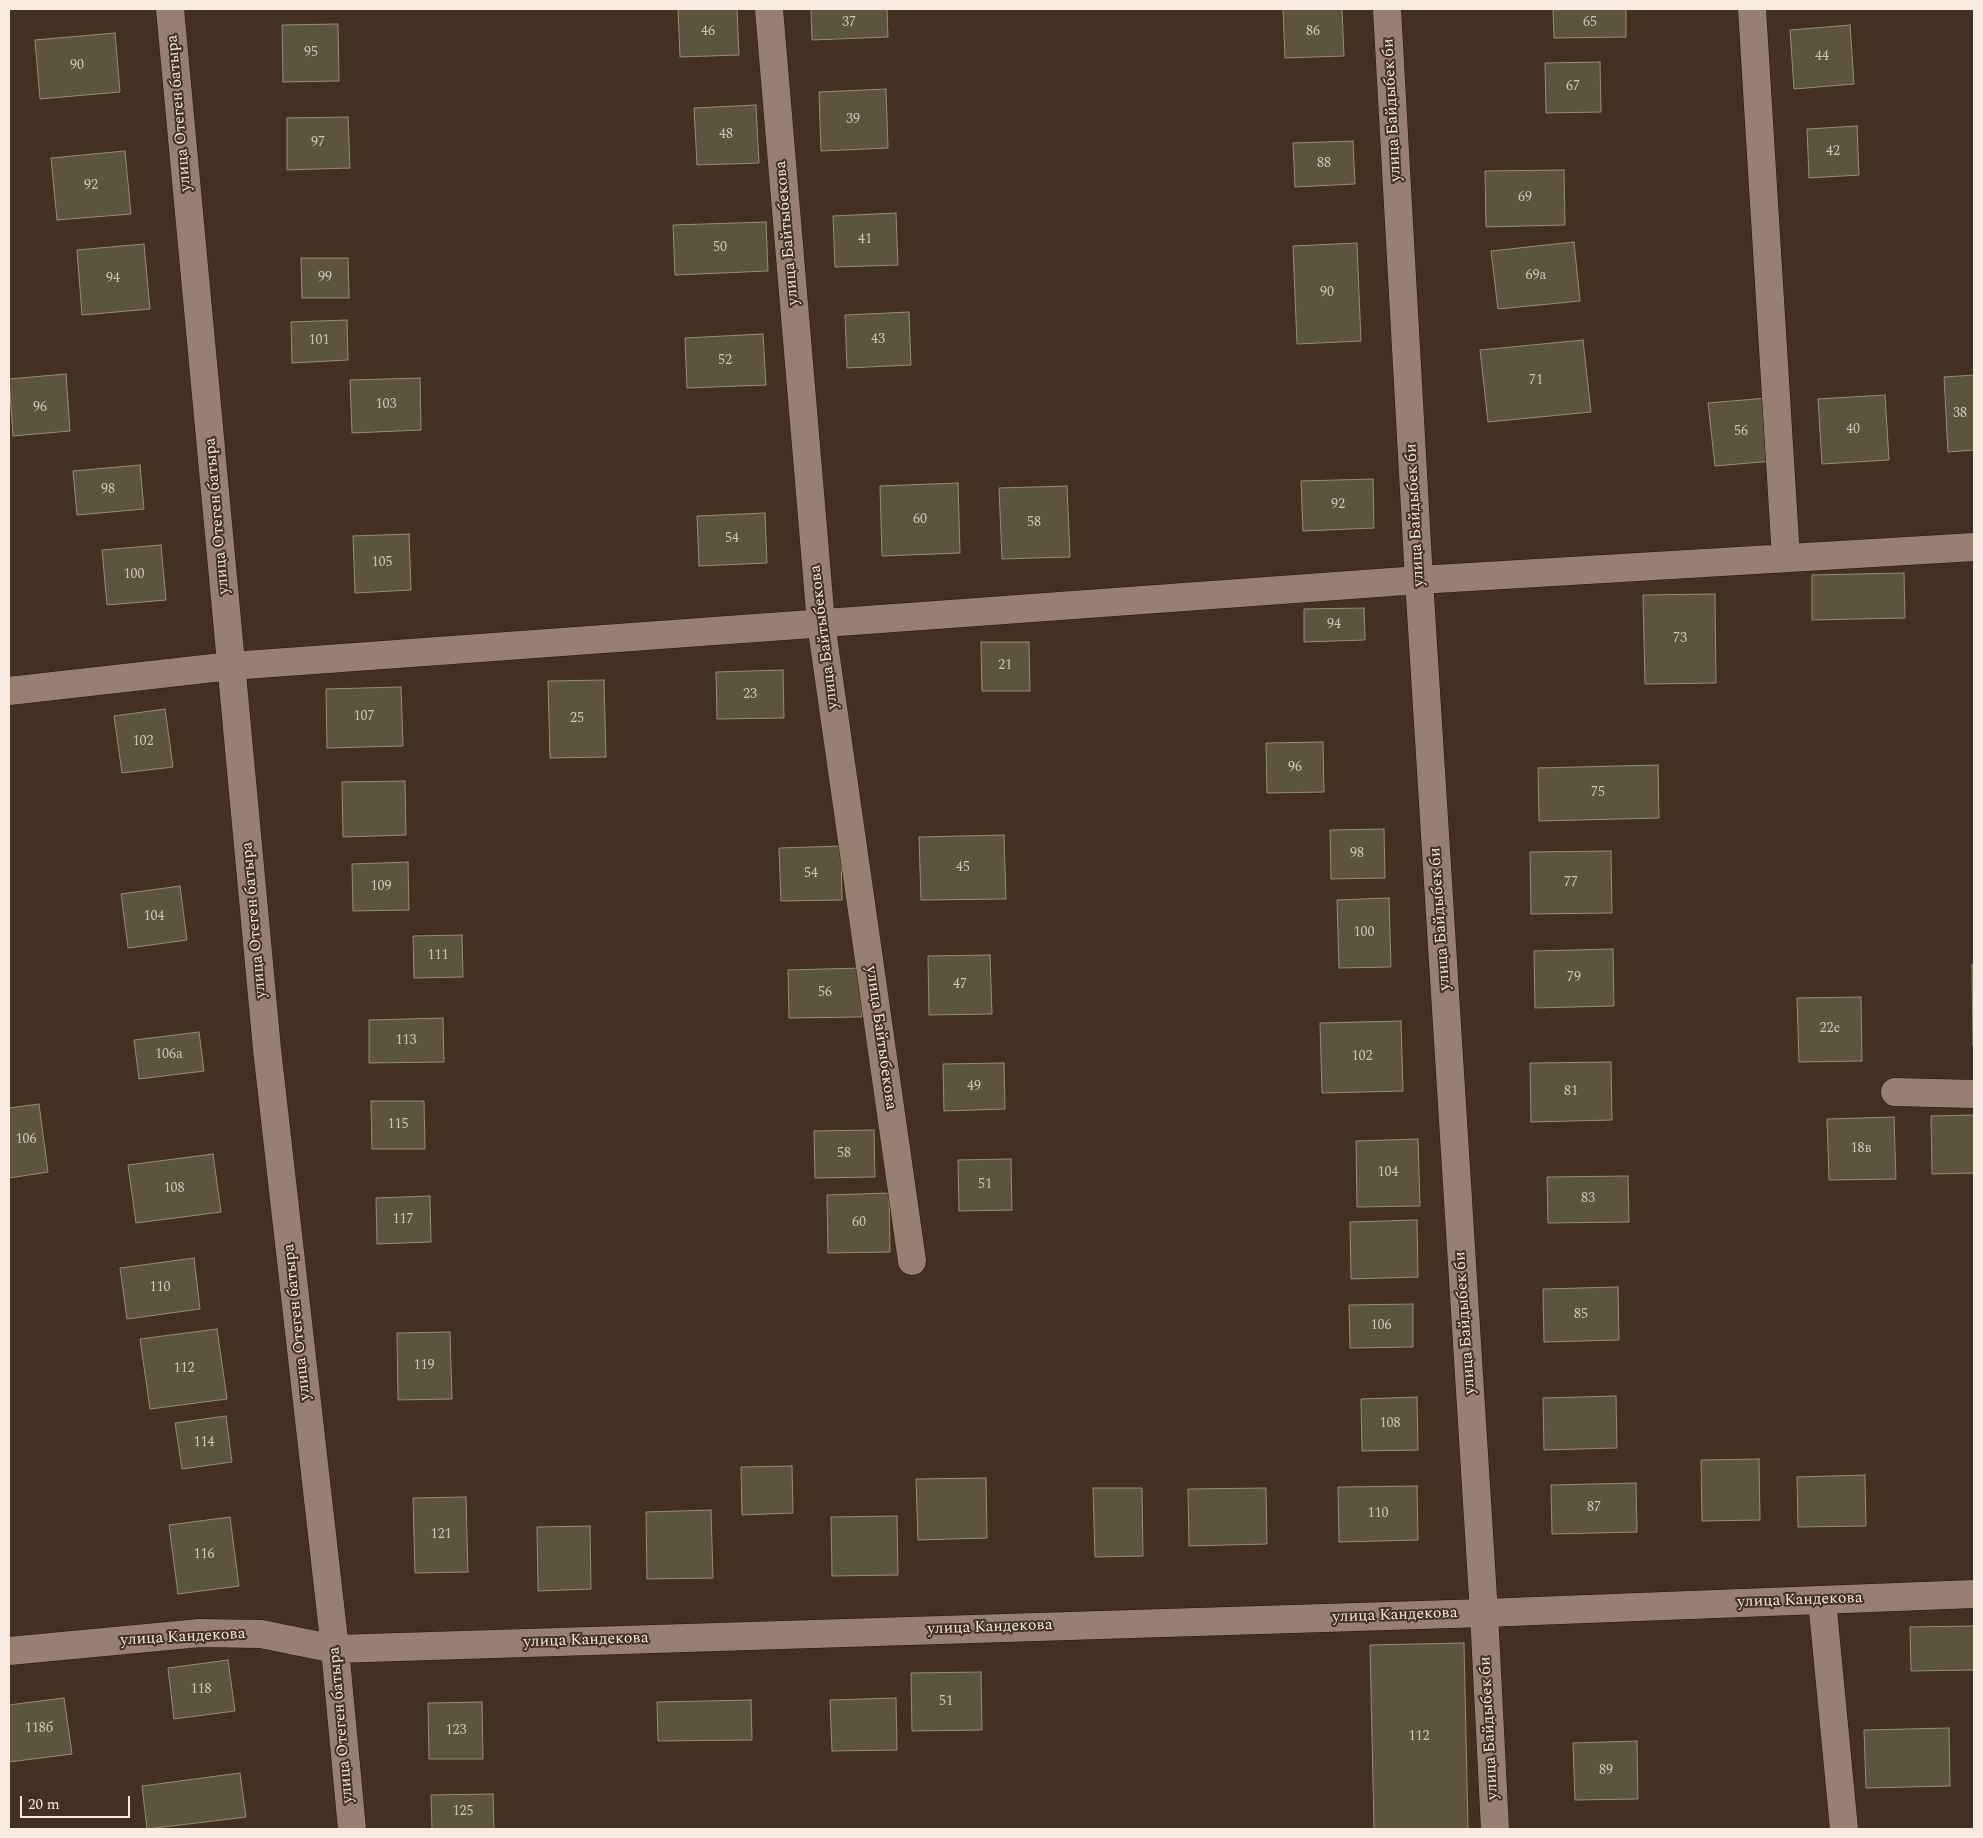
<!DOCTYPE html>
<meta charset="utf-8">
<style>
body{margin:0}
#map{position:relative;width:1983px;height:1838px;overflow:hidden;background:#423022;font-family:Spectral,serif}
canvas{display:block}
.frame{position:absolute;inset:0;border:10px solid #f6eae1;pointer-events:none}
.scale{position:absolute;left:20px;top:1796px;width:110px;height:22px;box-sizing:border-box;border:2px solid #f6eae1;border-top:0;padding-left:6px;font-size:15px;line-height:18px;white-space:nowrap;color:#f6eae1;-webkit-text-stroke:4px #423022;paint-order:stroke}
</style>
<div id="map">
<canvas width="1983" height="1838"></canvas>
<div class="frame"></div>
<div class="scale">20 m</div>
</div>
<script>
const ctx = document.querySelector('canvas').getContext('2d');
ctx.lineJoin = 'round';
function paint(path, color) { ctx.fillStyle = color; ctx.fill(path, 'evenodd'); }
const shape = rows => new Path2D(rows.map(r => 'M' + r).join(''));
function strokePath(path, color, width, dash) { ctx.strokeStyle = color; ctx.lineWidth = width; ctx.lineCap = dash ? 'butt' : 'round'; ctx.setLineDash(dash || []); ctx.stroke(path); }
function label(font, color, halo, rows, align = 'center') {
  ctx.font = font + ' Spectral,serif'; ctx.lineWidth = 4; ctx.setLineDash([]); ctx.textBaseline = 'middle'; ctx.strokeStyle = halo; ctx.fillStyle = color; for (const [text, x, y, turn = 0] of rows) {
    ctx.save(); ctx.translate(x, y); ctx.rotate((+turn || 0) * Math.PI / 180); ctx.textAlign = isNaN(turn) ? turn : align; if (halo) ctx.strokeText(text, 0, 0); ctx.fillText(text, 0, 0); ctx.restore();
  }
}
const building = shape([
 [678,9,737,9,739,55,680,57,678,9],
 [811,9,887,9,888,37,812,40,811,9],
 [1283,9,1342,9,1344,56,1285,58,1283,9],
 [1553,9,1626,9,1626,37,1554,38,1553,9],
 [338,24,339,81,283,82,282,25,338,24],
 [1850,25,1854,84,1794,89,1790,30,1850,25],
 [115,33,120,92,40,99,35,40,115,33],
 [1600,62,1601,112,1546,113,1545,63,1600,62],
 [886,89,888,148,821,151,819,92,886,89],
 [756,105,759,163,697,165,694,108,756,105],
 [348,117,350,168,287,170,287,118,348,117],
 [1857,126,1859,175,1809,178,1807,129,1857,126],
 [1353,141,1355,184,1295,187,1293,143,1353,141],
 [125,151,131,214,57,220,51,158,125,151],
 [1564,170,1565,225,1486,227,1485,171,1564,170],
 [896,213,898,265,835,267,833,216,896,213],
 [766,222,768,271,675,275,673,225,766,222],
 [1574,242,1580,301,1498,309,1491,251,1574,242],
 [1357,243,1361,341,1297,344,1293,246,1357,243],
 [144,244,150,309,82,315,77,250,144,244],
 [301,258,348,258,349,298,302,298,301,258],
 [909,312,911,365,847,368,845,315,909,312],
 [347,320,348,360,292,363,291,322,347,320],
 [763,334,766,385,687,388,685,338,763,334],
 [1583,340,1591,412,1488,422,1480,350,1583,340],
 [66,374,70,431,13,436,9,379,66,374],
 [1974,375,1974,450,1948,452,1944,377,1974,375],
 [420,378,421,430,352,433,350,380,420,378],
 [1885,395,1889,460,1822,464,1818,399,1885,395],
 [1767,398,1773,461,1715,466,1708,403,1767,398],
 [140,465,144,509,77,515,73,471,140,465],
 [1373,479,1374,528,1303,531,1301,481,1373,479],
 [958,483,960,553,882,556,880,486,958,483],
 [1067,486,1070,557,1002,559,999,488,1067,486],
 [765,513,767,563,699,566,697,516,765,513],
 [409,534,411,590,355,593,353,536,409,534],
 [161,545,166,600,107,605,102,550,161,545],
 [1904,573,1905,618,1812,620,1812,575,1904,573],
 [1715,594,1716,683,1645,684,1643,595,1715,594],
 [1364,608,1365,640,1304,642,1304,609,1364,608],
 [981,642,1029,642,1030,691,982,691,981,642],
 [783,670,784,718,717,719,716,672,783,670],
 [604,680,606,757,550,758,548,681,604,680],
 [401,687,403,746,327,748,326,689,401,687],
 [165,709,173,767,122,773,114,716,165,709],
 [1323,742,1324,792,1267,793,1266,743,1323,742],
 [1658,765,1659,818,1539,821,1538,768,1658,765],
 [405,781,406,835,343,837,342,782,405,781],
 [1384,829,1385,878,1331,879,1330,830,1384,829],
 [1004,835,1006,899,921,900,919,837,1004,835],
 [841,846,842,900,781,901,779,848,841,846],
 [1611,851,1612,913,1531,914,1530,852,1611,851],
 [408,862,409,910,353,911,352,864,408,862],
 [180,886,187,940,128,948,121,894,180,886],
 [1389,898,1391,967,1339,968,1337,900,1389,898],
 [462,935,463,977,414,978,413,936,462,935],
 [1613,949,1614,1006,1535,1008,1534,951,1613,949],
 [990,955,992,1014,929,1015,928,956,990,955],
 [1972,965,1974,965,1974,1046,1973,1046,1972,965],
 [861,968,862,1017,789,1018,788,970,861,968],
 [1861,997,1862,1061,1799,1062,1797,998,1861,997],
 [443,1018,444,1062,369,1063,369,1020,443,1018],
 [1401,1021,1403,1091,1322,1093,1320,1023,1401,1021],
 [199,1032,204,1071,139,1079,134,1040,199,1032],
 [1611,1062,1612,1120,1531,1122,1530,1063,1611,1062],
 [1004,1063,1005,1109,944,1111,943,1064,1004,1063],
 [371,1101,424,1101,425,1149,372,1149,371,1101],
 [39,1104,48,1172,9,1178,9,1108,39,1104],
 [1974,1115,1974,1173,1932,1174,1931,1116,1974,1115],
 [1894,1117,1896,1179,1829,1180,1827,1119,1894,1117],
 [874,1130,875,1177,815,1178,814,1131,874,1130],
 [1418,1139,1420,1206,1357,1207,1356,1141,1418,1139],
 [213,1154,221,1212,136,1223,128,1165,213,1154],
 [1011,1159,1012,1210,959,1211,958,1160,1011,1159],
 [1628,1176,1629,1222,1548,1223,1547,1177,1628,1176],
 [889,1193,890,1252,828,1253,827,1195,889,1193],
 [430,1196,431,1242,377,1244,376,1198,430,1196],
 [1417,1220,1418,1277,1351,1279,1350,1222,1417,1220],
 [194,1258,200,1309,127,1319,120,1268,194,1258],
 [1618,1287,1619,1340,1544,1342,1543,1289,1618,1287],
 [1413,1304,1413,1347,1350,1348,1349,1305,1413,1304],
 [217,1329,227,1399,150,1409,140,1339,217,1329],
 [450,1332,452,1399,398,1400,397,1333,450,1332],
 [1616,1396,1617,1448,1544,1450,1543,1398,1616,1396],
 [1417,1397,1418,1450,1362,1451,1361,1399,1417,1397],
 [226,1416,232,1462,182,1469,175,1423,226,1416],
 [1759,1459,1760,1520,1702,1521,1701,1460,1759,1459],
 [792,1466,793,1513,742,1515,741,1467,792,1466],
 [1865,1475,1866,1526,1798,1527,1797,1477,1865,1475],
 [986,1478,987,1538,918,1540,916,1479,986,1478],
 [1636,1483,1637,1532,1552,1534,1551,1485,1636,1483],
 [1417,1486,1418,1540,1339,1542,1338,1487,1417,1486],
 [1093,1488,1142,1488,1143,1556,1095,1557,1093,1488],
 [1266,1488,1267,1544,1189,1546,1188,1489,1266,1488],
 [466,1497,468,1572,415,1573,413,1498,466,1497],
 [711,1510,713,1578,647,1579,646,1512,711,1510],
 [897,1516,898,1575,832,1576,831,1517,897,1516],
 [230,1517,239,1586,178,1594,169,1525,230,1517],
 [590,1526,591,1589,538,1591,537,1527,590,1526],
 [1974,1626,1974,1670,1911,1671,1910,1627,1974,1626],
 [1464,1643,1468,1829,1374,1829,1370,1645,1464,1643],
 [228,1660,235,1711,174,1719,168,1668,228,1660],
 [981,1672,982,1730,912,1731,911,1673,981,1672],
 [64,1698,72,1754,9,1762,9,1705,64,1698],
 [896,1698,897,1750,832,1751,830,1700,896,1698],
 [751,1700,752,1740,658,1741,657,1702,751,1700],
 [482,1702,483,1759,429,1759,428,1703,482,1702],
 [1949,1728,1950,1786,1866,1788,1864,1730,1949,1728],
 [1637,1741,1638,1799,1575,1800,1573,1743,1637,1741],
 [240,1773,246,1817,147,1829,142,1786,240,1773],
 [493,1794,494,1829,432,1829,431,1795,493,1794]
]);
const minor = shape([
 [170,9,267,1049,335,1649,352,1829],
 [769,9,821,623,912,1261],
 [1387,9,1419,580,1484,1613,1495,1829],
 [1752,9,1786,558],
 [9,691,231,666,1419,580,1974,547],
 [1895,1092,1974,1094],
 [1822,1600,1844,1829],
 [9,1651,200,1633,261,1634,335,1649,1484,1613,1974,1594]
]);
const numberNames = [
 ["37",849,23],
 ["65",1590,23],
 ["46",708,32],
 ["86",1313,32],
 ["95",311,53],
 ["44",1822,57],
 ["90",77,66],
 ["67",1573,87],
 ["39",853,120],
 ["48",726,135],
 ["97",318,143],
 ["42",1833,152],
 ["88",1324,164],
 ["92",91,186],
 ["69",1525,198],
 ["41",865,240],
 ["50",720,248],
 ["69а",1536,276],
 ["99",325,278],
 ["94",113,279],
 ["90",1327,293],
 ["43",878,340],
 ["101",319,341],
 ["52",725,361],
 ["71",1536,381],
 ["103",386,405],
 ["96",40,408],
 ["38",1960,414],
 ["40",1853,430],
 ["56",1741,432],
 ["98",108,490],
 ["92",1338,505],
 ["60",920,520],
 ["58",1034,523],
 ["54",732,539],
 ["105",382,563],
 ["100",134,575],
 ["94",1334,625],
 ["73",1680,639],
 ["21",1005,666],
 ["23",750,695],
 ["107",364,717],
 ["25",577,719],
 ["102",143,742],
 ["96",1295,768],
 ["75",1598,793],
 ["98",1357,854],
 ["45",963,868],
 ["54",811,874],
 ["77",1571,883],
 ["109",381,887],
 ["104",154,917],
 ["100",1364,933],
 ["111",438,956],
 ["79",1574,978],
 ["47",960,985],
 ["56",825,993],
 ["22е",1830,1029],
 ["113",406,1041],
 ["106а",169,1055],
 ["102",1362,1057],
 ["49",974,1087],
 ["81",1571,1092],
 ["115",398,1125],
 ["106",26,1140],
 ["18в",1861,1149],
 ["58",844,1154],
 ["104",1388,1173],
 ["51",985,1185],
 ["108",174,1189],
 ["83",1588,1199],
 ["117",403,1220],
 ["60",859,1223],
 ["110",160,1288],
 ["85",1581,1315],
 ["106",1381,1326],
 ["119",424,1366],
 ["112",184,1369],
 ["108",1390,1424],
 ["114",204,1443],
 ["87",1594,1508],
 ["110",1378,1514],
 ["121",441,1535],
 ["116",204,1555],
 ["118",201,1690],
 ["51",946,1702],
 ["118б",39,1729],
 ["123",456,1731],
 ["112",1419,1737],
 ["89",1606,1771],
 ["125",463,1812]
];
const streetNames = [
 ["улица Байдыбек би",1393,110,-93],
 ["улица Отеген батыра",180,113,-95],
 ["улица Байтыбекова",788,233,-95],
 ["улица Байдыбек би",1416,515,-93],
 ["улица Отеген батыра",218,516,-95],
 ["улица Байтыбекова",825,637,-97],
 ["улица Байдыбек би",1441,919,-94],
 ["улица Отеген батыра",255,920,-95],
 ["улица Байтыбекова",880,1038,82],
 ["улица Отеген батыра",298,1322,-96],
 ["улица Байдыбек би",1466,1323,-94],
 ["улица Кандекова",1800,1601,-2],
 ["улица Кандекова",1395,1616,-2],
 ["улица Кандекова",990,1628,-2],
 ["улица Кандекова",183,1638,-3],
 ["улица Кандекова",586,1641,-2],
 ["улица Отеген батыра",342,1725,-95],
 ["улица Байдыбек би",1490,1728,-93]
];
paint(building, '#5d543e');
strokePath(building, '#968d76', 1);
strokePath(minor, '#28170b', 29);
strokePath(minor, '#978071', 28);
label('14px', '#d0c4b8', null, numberNames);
label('16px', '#f6eae1', '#423022', streetNames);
</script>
